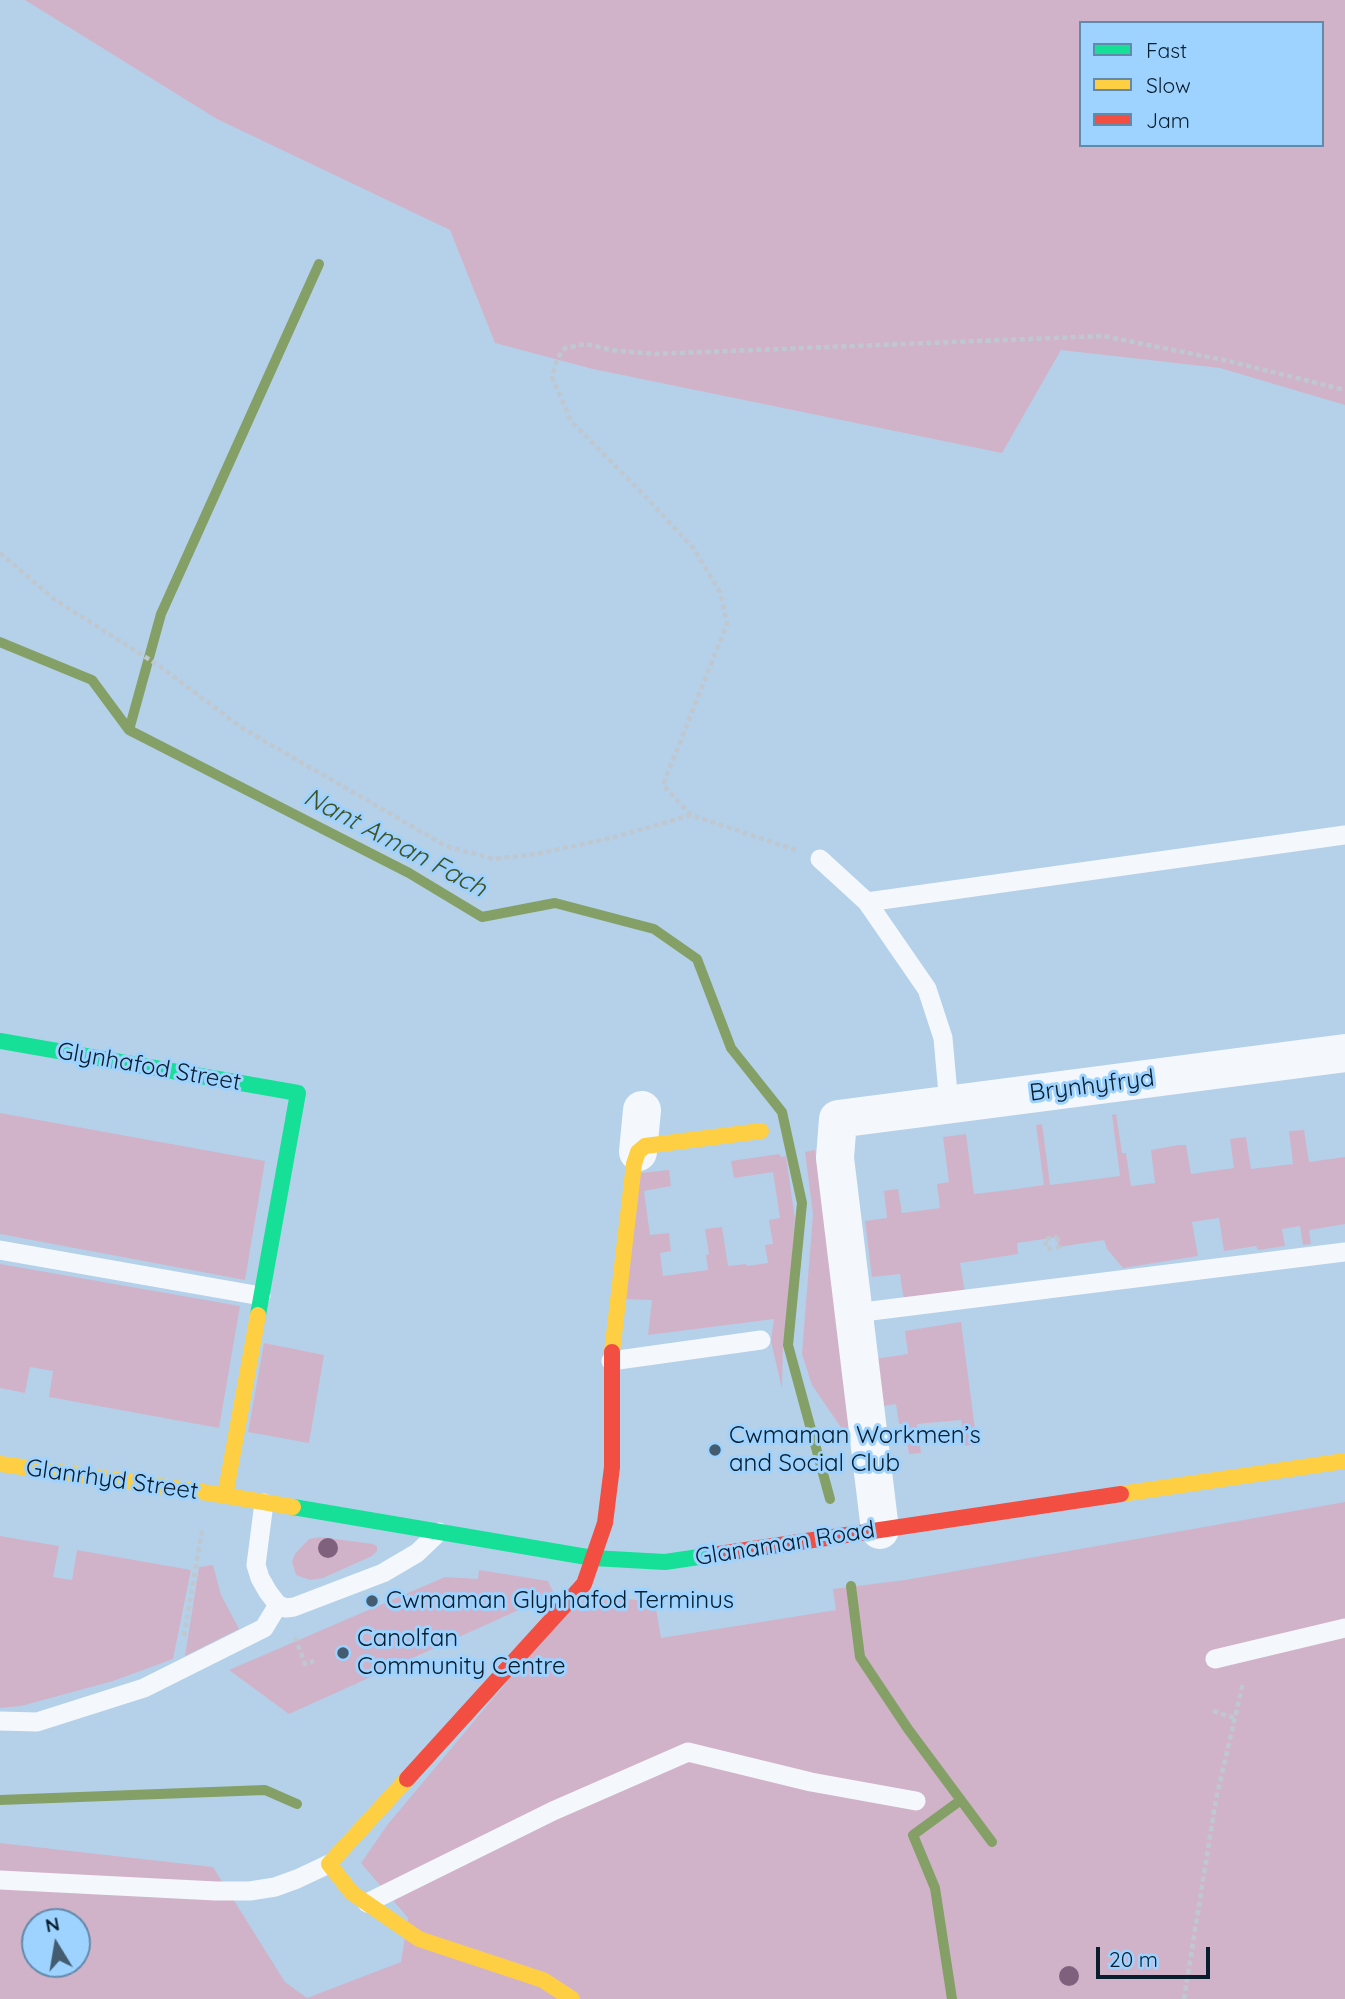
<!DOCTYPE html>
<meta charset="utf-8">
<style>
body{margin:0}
#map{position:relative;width:1345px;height:1999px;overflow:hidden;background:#b4d1e9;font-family:Quicksand,sans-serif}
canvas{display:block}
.legend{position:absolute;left:1079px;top:21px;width:245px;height:126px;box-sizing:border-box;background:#9ed3ff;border:2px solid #628aab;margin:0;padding:9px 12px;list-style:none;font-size:21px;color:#081d2d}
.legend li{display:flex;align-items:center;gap:14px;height:35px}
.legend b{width:35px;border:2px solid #628aab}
.north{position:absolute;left:21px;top:1908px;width:70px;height:70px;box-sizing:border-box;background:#9ed3ff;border:2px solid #628aab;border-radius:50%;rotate:349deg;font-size:19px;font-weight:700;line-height:28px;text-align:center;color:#081d2d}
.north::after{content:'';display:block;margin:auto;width:24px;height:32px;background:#445c6f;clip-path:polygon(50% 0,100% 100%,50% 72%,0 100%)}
.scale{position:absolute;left:1096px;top:1947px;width:114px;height:32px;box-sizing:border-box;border:4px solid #081d2d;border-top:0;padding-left:9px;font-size:21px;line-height:24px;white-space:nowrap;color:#081d2d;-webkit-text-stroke:5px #9ed3ff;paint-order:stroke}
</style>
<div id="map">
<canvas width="1345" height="1999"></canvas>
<ul class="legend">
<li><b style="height:9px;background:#16e098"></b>Fast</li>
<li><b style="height:9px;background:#ffcf43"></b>Slow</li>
<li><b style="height:9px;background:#f24e42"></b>Jam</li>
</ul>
<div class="north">N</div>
<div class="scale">20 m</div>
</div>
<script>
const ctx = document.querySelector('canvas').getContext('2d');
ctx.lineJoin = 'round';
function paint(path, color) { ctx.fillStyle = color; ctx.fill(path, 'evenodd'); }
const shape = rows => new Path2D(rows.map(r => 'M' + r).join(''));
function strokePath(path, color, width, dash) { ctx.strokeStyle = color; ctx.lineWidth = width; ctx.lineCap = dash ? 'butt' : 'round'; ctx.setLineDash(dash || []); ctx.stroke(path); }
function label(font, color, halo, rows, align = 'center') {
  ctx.font = font + ' Quicksand,sans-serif'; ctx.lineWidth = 6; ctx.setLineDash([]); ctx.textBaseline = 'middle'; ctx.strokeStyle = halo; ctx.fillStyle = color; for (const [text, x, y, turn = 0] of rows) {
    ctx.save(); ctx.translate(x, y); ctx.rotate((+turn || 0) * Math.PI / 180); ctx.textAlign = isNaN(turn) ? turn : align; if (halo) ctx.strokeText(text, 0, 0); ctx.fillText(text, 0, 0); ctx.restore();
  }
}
const green = shape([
 [25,0,1345,0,1345,405,1220,368,1061,350,1002,453,593,369,495,343,450,230,217,119],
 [1081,23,1322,23,1322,145,1081,145],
 [0,1113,265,1161,245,1280,0,1234],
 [1116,1114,1122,1153,1126,1153,1131,1186,1155,1183,1151,1150,1179,1145,1186,1145,1191,1174,1234,1168,1230,1139,1246,1137,1251,1169,1293,1164,1289,1131,1304,1130,1309,1162,1345,1157,1345,1224,1309,1230,1311,1244,1303,1245,1300,1226,1282,1229,1285,1246,1258,1250,1256,1246,1224,1251,1219,1218,1192,1222,1198,1256,1123,1268,1107,1249,1104,1240,1059,1247,1057,1237,1017,1243,1018,1254,960,1263,965,1292,904,1301,900,1274,872,1277,865,1221,887,1218,884,1191,890,1190,898,1189,902,1213,940,1208,937,1184,949,1182,943,1137,966,1134,974,1194,1009,1190,1044,1185,1036,1125,1042,1124,1050,1185,1120,1176,1112,1115],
 [815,1150,853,1427,842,1429,812,1385,802,1354,813,1214,805,1152],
 [779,1154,781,1157,786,1156,795,1219,787,1329,783,1341,782,1389,771,1341,774,1319,648,1335,652,1300,626,1299,640,1173,669,1170,671,1186,644,1191,650,1235,669,1233,671,1251,660,1253,663,1276,708,1270,706,1255,709,1254,705,1229,722,1227,728,1266,746,1264,747,1266,768,1263,765,1245,773,1244,769,1220,780,1218,773,1172,734,1178,731,1161],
 [0,1264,240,1306,219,1428,49,1397,53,1371,30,1367,25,1393,0,1388],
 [961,1322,977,1444,965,1446,961,1420,917,1424,921,1453,909,1454,904,1424,899,1424,896,1404,883,1406,875,1359,908,1354,905,1331],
 [264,1343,324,1355,309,1443,248,1432],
 [1345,1502,1345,1999,0,1999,0,1843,213,1867,285,1982,307,1998,401,1962,408,1918,361,1863,388,1824,582,1592,655,1603,661,1638,836,1610,833,1589,905,1580],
 [35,1922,77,1922,77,1964,35,1964],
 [0,1536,59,1546,53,1577,72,1580,77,1550,191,1570,173,1659,113,1681,21,1706,0,1708],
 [320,1537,373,1544,377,1546,377,1551,372,1556,323,1578,310,1580,296,1575,292,1562,295,1554,309,1539],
 [213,1565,221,1595,239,1629,185,1656,199,1567],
 [479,1570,548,1581,554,1594,289,1714,229,1670,445,1577,478,1579]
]);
const stream = shape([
 [0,642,92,680,129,730,409,873,482,917,555,903,654,929,697,959,731,1048,782,1112,802,1203,788,1345,830,1499],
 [129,730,161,614,319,264],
 [851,1586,860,1657,908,1729,992,1842],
 [0,1800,265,1790,297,1804],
 [952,1999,935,1888,913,1835,961,1800]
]);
const path = shape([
 [0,553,54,599,158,665,242,728,446,846,493,859,536,854,611,838,691,815],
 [796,850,691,815,663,785,727,624,720,592,694,549,644,495,571,421,552,377,557,359,565,348,586,344,611,350,653,354,1103,336,1224,360,1345,390],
 [1057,1237,1059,1247,1047,1249,1045,1239,1057,1237],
 [184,1636,202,1531],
 [295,1637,305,1664,314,1661],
 [1213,1711,1235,1718],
 [1184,1999,1216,1799,1243,1683]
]);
const lane = shape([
 [820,859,867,902,927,989,943,1038,949,1105],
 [867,902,1345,835],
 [0,1250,261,1296],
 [855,1313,1345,1252],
 [611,1361,761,1340],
 [264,1503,256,1565,260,1578,268,1592,278,1605,286,1608,294,1607,383,1573,417,1553,439,1532],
 [1215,1659,1345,1628],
 [0,1721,37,1722,144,1688,264,1628,278,1605],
 [0,1880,216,1891,250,1891,275,1887,297,1879,329,1864],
 [367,1903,553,1811,688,1752,811,1782,916,1801]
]);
const street = shape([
 [638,1152,642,1110],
 [880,1530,835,1158,838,1119,1345,1053]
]);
const fast = shape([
 [0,1041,298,1093,258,1315],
 [293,1507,593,1558,665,1562,719,1554]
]);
const slow = shape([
 [612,1352,634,1164,638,1152,645,1146,761,1131],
 [0,1464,209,1493,293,1507],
 [1121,1494,1345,1461],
 [225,1496,258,1315],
 [407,1779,329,1864,352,1893,419,1939,543,1980,572,1999]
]);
const jam = shape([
 [719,1554,1121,1494],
 [407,1779,584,1584,605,1523,612,1467,612,1352]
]);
const trees = [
 [328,1548],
 [1069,1976]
];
const markers = [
 [715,1450,7,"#445c6f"],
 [372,1601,7,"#445c6f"],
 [343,1653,7,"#445c6f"]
];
const streetNames = [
 ["Glynhafod Street",149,1067,10],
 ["Brynhyfryd",1092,1086,-7],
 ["Glanrhyd Street",112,1480,8],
 ["Glanaman Road",785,1544,-9]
];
const poiNames = [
 ["Cwmaman Workmen’s",729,1436],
 ["and Social Club",729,1464],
 ["Cwmaman Glynhafod Terminus",386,1601],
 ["Canolfan",357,1639],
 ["Community Centre",357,1667]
];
const waterNames = [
 ["Nant Aman Fach",395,843,28]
];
paint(green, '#d1b3c9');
strokePath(stream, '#84a066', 10);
strokePath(path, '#bfc8d0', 4.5, [5, 3.5]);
strokePath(lane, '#f4f8fc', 19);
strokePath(street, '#f4f8fc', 38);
strokePath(fast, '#16e098', 16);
strokePath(slow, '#ffcf43', 16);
strokePath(jam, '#f24e42', 16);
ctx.fillStyle = '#7f617e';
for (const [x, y] of trees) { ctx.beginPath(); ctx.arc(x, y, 10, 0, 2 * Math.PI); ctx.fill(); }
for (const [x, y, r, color] of markers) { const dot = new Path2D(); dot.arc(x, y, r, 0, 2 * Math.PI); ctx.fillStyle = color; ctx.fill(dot); strokePath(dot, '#9ed3ff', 2.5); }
label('24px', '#081d2d', '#9ed3ff', streetNames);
label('24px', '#081d2d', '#9ed3ff', poiNames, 'left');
label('italic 26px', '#425121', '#9ed3ff', waterNames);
</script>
